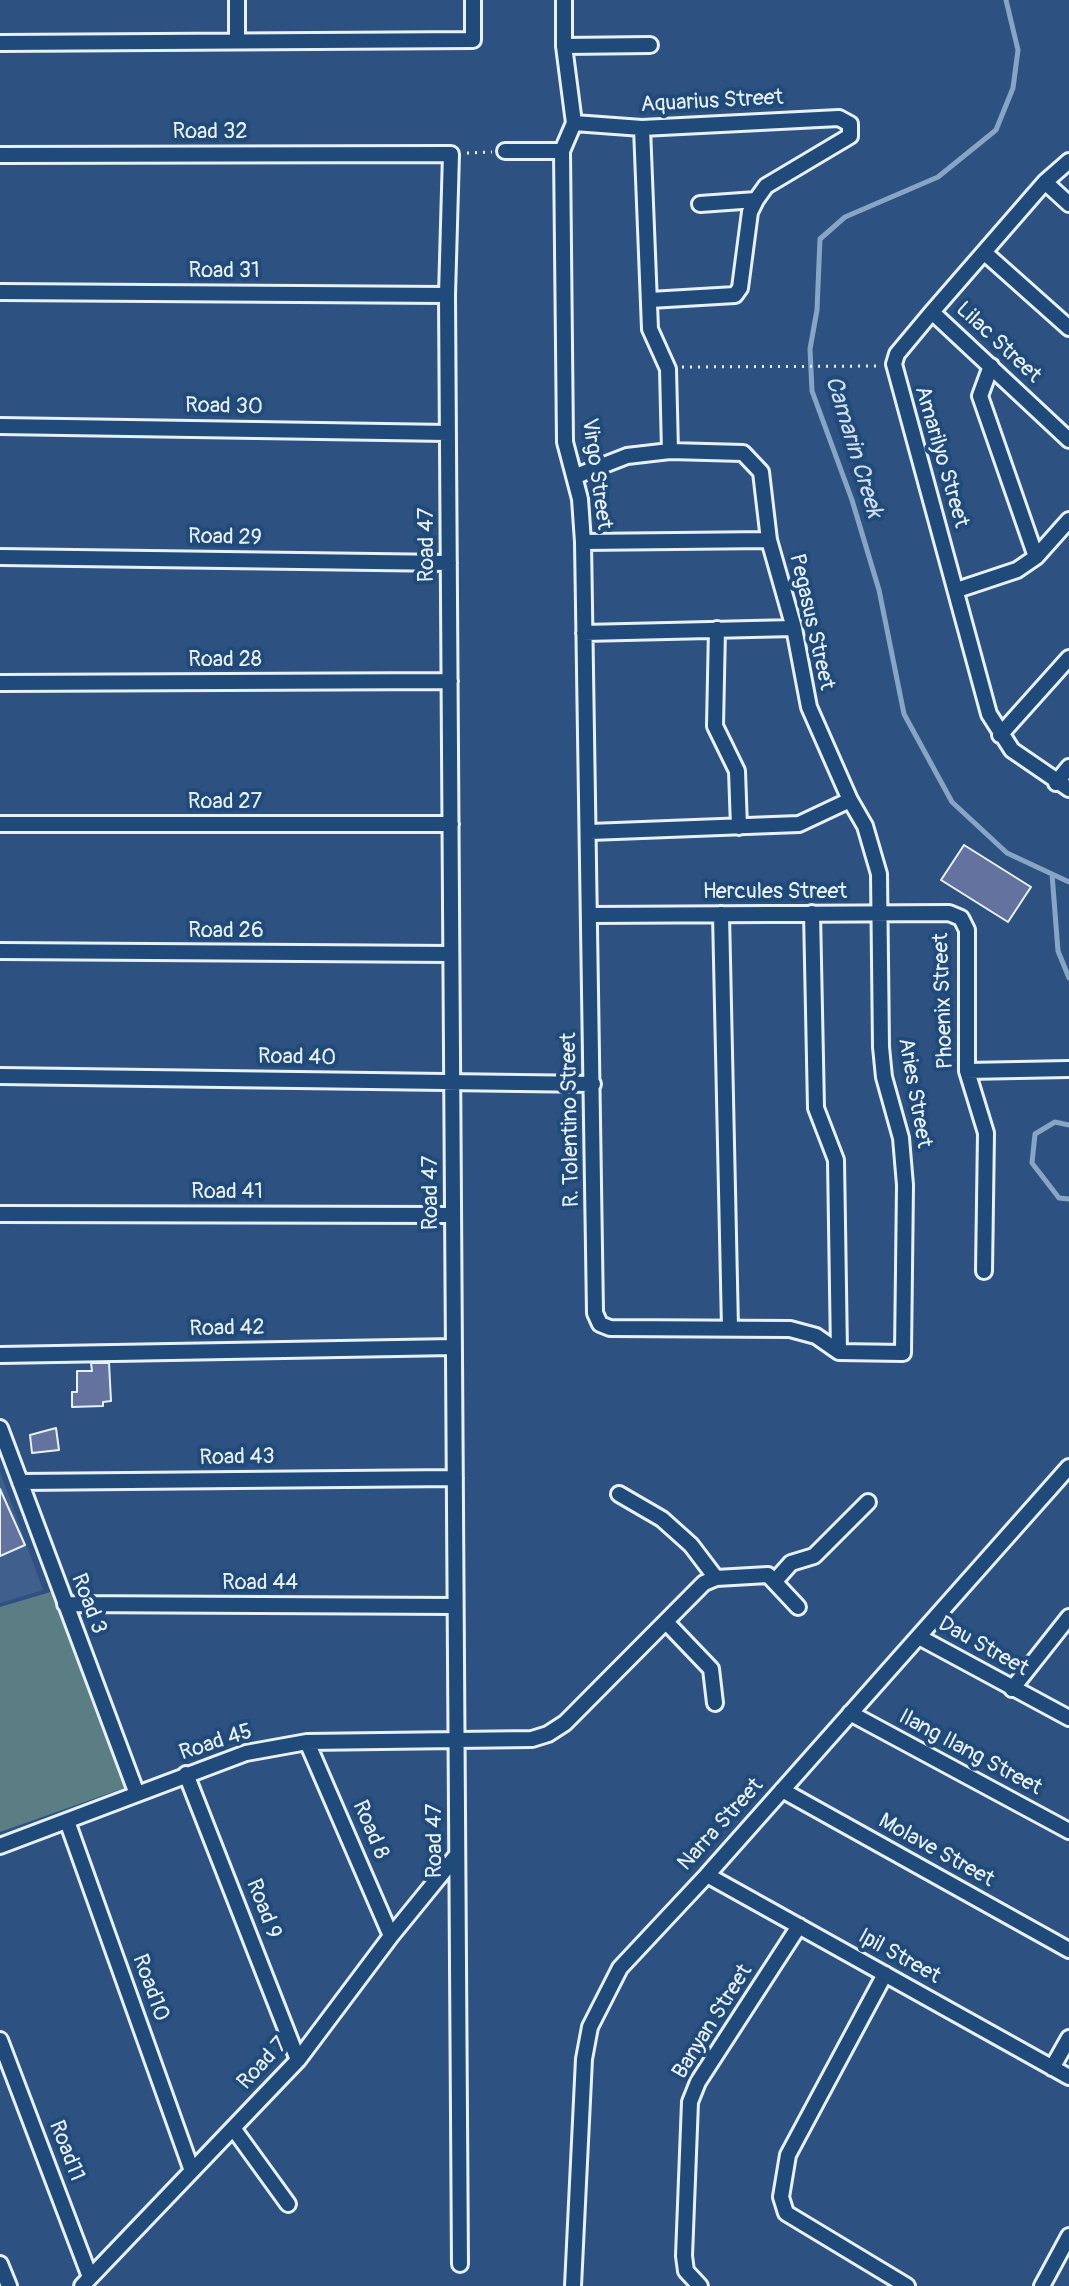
<!DOCTYPE html>
<style>
body{margin:0}
canvas{display:block;background:#2d5282}
</style>
<canvas width="1069" height="2286"></canvas>
<script>
const ctx = document.querySelector('canvas').getContext('2d');
ctx.lineJoin = 'round';
function paint(path, color) { ctx.fillStyle = color; ctx.fill(path, 'evenodd'); }
const shape = rows => new Path2D(rows.map(r => 'M' + r).join(''));
function strokePath(path, color, width, dash) { ctx.strokeStyle = color; ctx.lineWidth = width; ctx.lineCap = dash ? 'butt' : 'round'; ctx.setLineDash(dash || []); ctx.stroke(path); }
function label(font, color, halo, rows, align = 'center') {
  ctx.font = font + ' Pangolin,sans-serif'; ctx.lineWidth = 8; ctx.setLineDash([]); ctx.textBaseline = 'middle'; ctx.strokeStyle = halo; ctx.fillStyle = color; for (const [text, x, y, turn = 0] of rows) {
    ctx.save(); ctx.translate(x, y); ctx.rotate((+turn || 0) * Math.PI / 180); ctx.textAlign = isNaN(turn) ? turn : align; if (halo) ctx.strokeText(text, 0, 0); ctx.fillText(text, 0, 0); ctx.restore();
  }
}
const built = shape([
 [0,1472,43,1590,0,1603]
]);
const green = shape([
 [54,1591,127,1787,0,1832,0,1607]
]);
const stream = shape([
 [1006,0,1018,50,1013,88,996,130,938,177,845,217,820,239,817,310,810,349,812,391,852,500,879,590,904,714,952,802,1007,853,1069,882],
 [1052,874,1058,951,1069,978],
 [1069,1125,1055,1122,1035,1134,1032,1163,1059,1198,1069,1199]
]);
const building = shape([
 [964,845,1031,887,1008,922,941,880,964,845],
 [91,1363,109,1363,111,1401,103,1402,103,1406,72,1407,72,1392,77,1392,77,1371,92,1371,91,1363],
 [56,1428,59,1450,32,1453,30,1435,56,1428],
 [0,1489,25,1545,0,1556,0,1489]
]);
const path = shape([
 [467,153,492,152],
 [682,367,879,366]
]);
const minor = shape([
 [564,0,564,46,574,123,562,151,565,442,580,499,583,542,595,1313,600,1324,610,1328,790,1329,816,1336,839,1352,903,1353,905,1185,901,1138,884,1077,881,1047,879,874,865,826,850,800,809,707,794,628,769,540,761,472,743,453,670,451,627,456,576,476],
 [237,41,237,0],
 [0,43,473,40,473,0],
 [564,46,650,45],
 [574,123,642,128,839,118,850,124,850,136,766,186,756,200,750,212,740,288,735,295,650,300],
 [642,128,650,329,668,369,670,451],
 [505,151,562,151],
 [0,155,451,154,447,295,460,2264],
 [1069,161,1045,182,932,312,897,354,894,364,989,714,1012,750,1069,789],
 [1045,182,1069,204],
 [700,204,756,200],
 [986,254,1069,328],
 [0,292,447,295],
 [932,312,1069,440],
 [991,366,980,396,1036,557],
 [0,426,448,433],
 [583,542,769,540],
 [0,557,449,563],
 [957,590,1017,570,1036,557,1069,520],
 [717,629,715,726,737,771,739,827],
 [584,633,794,628],
 [0,683,450,681],
 [1000,735,1069,658],
 [1056,783,1069,767],
 [0,824,451,824],
 [590,832,799,824,850,800],
 [812,913,816,1108,836,1160,839,1352],
 [721,914,730,1328],
 [589,915,949,913,961,918,967,930,967,1071,986,1133,984,1271],
 [0,951,451,954],
 [967,1071,1069,1069],
 [0,1076,593,1084],
 [0,1214,453,1215],
 [0,1355,454,1347],
 [0,1428,137,1794],
 [20,1482,455,1478],
 [619,1494,662,1519,691,1545,716,1578],
 [775,1581,791,1563,814,1556,868,1502],
 [65,1604,455,1606],
 [668,1624,711,1669,715,1703],
 [919,1637,1069,1718],
 [1012,1689,1069,1617],
 [850,1713,1069,1831],
 [307,1742,391,1936],
 [186,1774,298,2060],
 [782,1790,1069,1950],
 [67,1821,192,2171],
 [0,1846,246,1753,307,1742,532,1739,548,1734,565,1723,704,1583,716,1578,768,1575,798,1607],
 [707,1875,1069,2077],
 [885,1974,788,2155,781,2197,786,2213,907,2286],
 [0,2040,90,2277],
 [1052,2068,1069,2038],
 [233,2128,288,2204],
 [0,2264,9,2286],
 [82,2286,298,2060,391,1936,457,1855],
 [573,2286,584,2059,590,2027,620,1968,707,1875,1069,1467],
 [700,2286,686,2271,684,2256,690,2102,698,2082,799,1926],
 [1042,2286,1069,2236]
]);
const streetNames = [
 ["Aquarius Street",712,102,-3],
 ["Road 32",210,132],
 ["Road 31",224,271],
 ["Lilac Street",998,343,43],
 ["Road 30",224,407,1],
 ["Amarilyo Street",941,457,74],
 ["Virgo Street",596,474,82],
 ["Road 29",225,538,1],
 ["Road 47",427,545,-90],
 ["Pegasus Street",811,622,77],
 ["Road 28",225,660],
 ["Road 27",225,802],
 ["Hercules Street",775,892],
 ["Road 26",226,931],
 ["Phoenix Street",944,1001,-92],
 ["Road 40",297,1058,1],
 ["Aries Street",914,1093,80],
 ["R. Tolentino Street",571,1120,-91],
 ["Road 41",227,1192],
 ["Road 47",431,1193,-90],
 ["Road 42",227,1329,-1],
 ["Road 43",237,1458,-1],
 ["Road 44",260,1583],
 ["Road 3",88,1604,69],
 ["Dau Street",983,1647,29],
 ["Road 45",216,1743,-18],
 ["Ilang Ilang Street",970,1753,28],
 ["Narra Street",721,1825,-48],
 ["Road 8",370,1830,67],
 ["Road 47",435,1841,-90],
 ["Molave Street",936,1851,29],
 ["Road 9",263,1909,69],
 ["Ipil Street",899,1957,29],
 ["Road10",150,1988,70],
 ["Banyan Street",713,2022,-58],
 ["Road 7",263,2064,-47],
 ["Road11",66,2151,69]
];
const waterNames = [
 ["Camarin Creek",853,447,73]
];
paint(built, '#415f8d');
paint(green, '#5a7e83');
strokePath(stream, '#88a6c4', 5);
paint(building, '#6472a0');
strokePath(building, '#e8f1f8', 2);
strokePath(minor, '#e8f1f8', 20);
strokePath(path, '#e8f1f8', 3, [2, 6]);
strokePath(minor, '#1f4a7a', 14);
label('22px', '#e8f1f8', '#1f4a7a', streetNames);
label('italic 24px', '#d0deeb', '#1f4a7a', waterNames);
</script>
